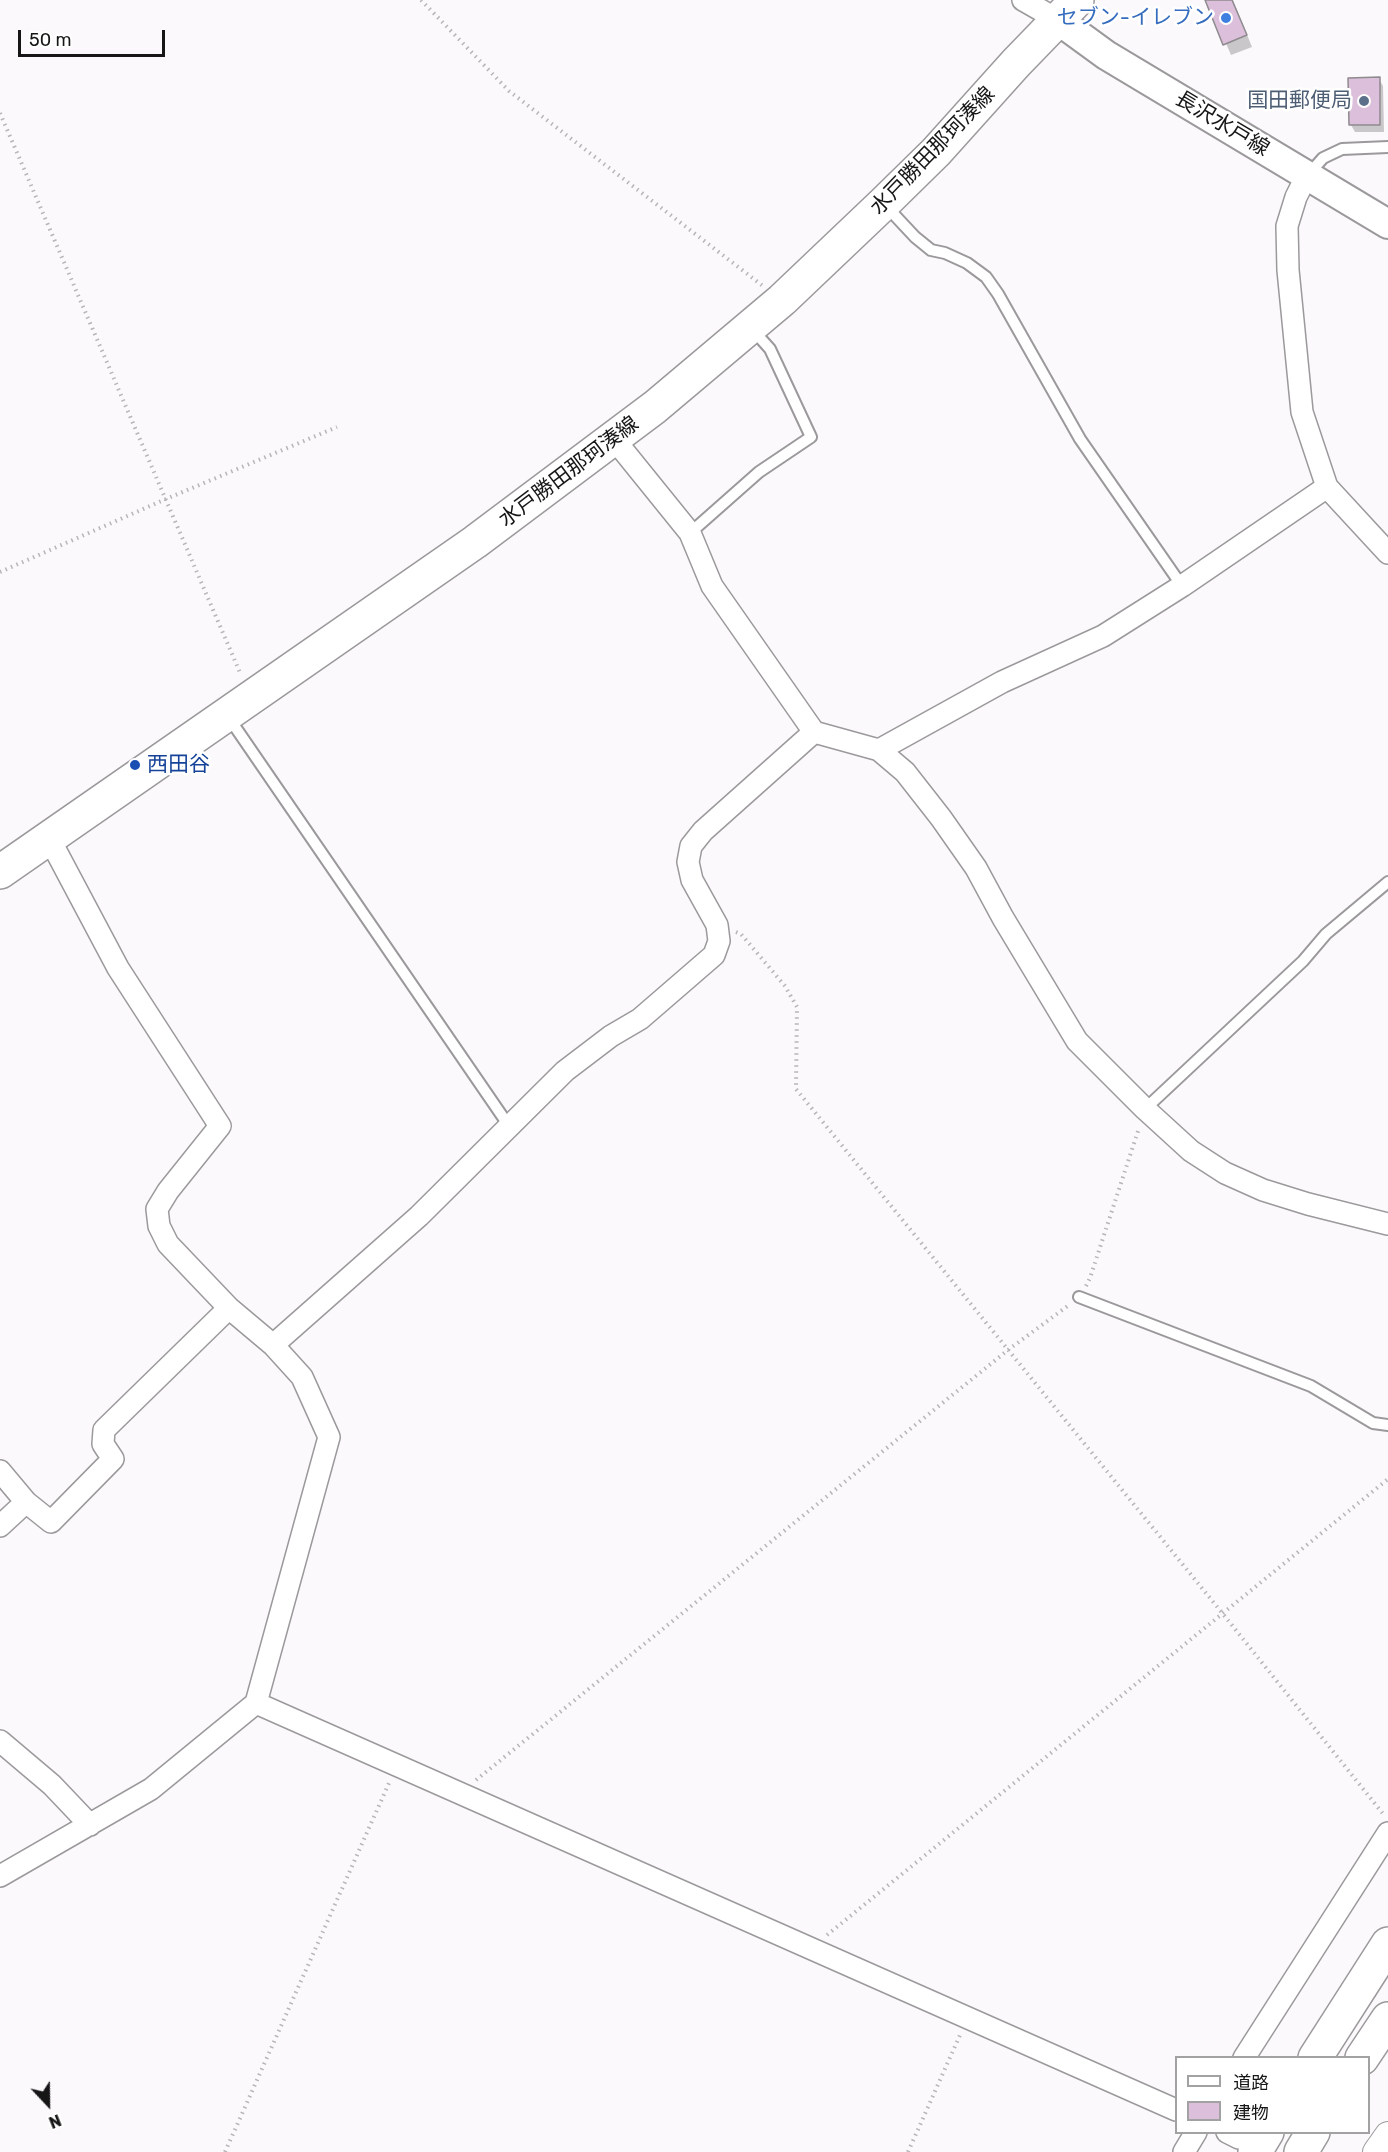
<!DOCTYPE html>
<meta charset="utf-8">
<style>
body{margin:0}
#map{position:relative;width:1388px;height:2152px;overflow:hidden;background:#fcf9fc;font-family:Rubik,"Noto Sans JP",sans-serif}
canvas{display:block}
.legend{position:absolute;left:1175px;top:2056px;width:195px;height:78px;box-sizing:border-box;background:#fff;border:2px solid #a2a2a2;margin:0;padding:8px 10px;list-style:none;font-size:18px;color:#171617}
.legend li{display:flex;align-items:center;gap:12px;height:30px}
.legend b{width:30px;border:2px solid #a2a2a2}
.north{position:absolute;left:18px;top:2074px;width:60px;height:60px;-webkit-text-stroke:4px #fff;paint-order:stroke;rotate:158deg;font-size:16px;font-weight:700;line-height:24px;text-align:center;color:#171617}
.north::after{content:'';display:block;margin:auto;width:21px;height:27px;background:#171617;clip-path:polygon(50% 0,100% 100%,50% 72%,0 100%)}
.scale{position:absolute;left:18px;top:30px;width:147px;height:27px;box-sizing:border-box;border:3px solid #171617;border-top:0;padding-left:8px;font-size:18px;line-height:21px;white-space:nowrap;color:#171617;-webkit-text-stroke:4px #fff;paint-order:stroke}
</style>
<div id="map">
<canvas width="1388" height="2152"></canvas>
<ul class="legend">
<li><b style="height:8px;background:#fff"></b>道路</li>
<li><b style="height:16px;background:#dcbfda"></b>建物</li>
</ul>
<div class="north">N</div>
<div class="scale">50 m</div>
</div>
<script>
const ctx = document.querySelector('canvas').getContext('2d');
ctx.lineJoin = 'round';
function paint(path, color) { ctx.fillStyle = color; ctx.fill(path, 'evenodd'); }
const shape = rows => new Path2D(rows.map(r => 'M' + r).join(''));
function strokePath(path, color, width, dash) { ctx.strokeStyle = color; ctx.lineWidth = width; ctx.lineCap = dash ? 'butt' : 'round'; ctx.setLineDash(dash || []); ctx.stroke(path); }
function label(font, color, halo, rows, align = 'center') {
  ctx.font = font + ' Rubik,"Noto Sans JP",sans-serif'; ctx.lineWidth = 5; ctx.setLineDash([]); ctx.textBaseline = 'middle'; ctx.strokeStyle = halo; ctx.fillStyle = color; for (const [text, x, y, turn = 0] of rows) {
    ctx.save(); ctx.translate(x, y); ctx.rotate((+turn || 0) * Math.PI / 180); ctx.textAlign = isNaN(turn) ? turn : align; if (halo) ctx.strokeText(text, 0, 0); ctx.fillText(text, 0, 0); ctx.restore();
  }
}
const shadow = shape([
 [1207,0,1233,0,1252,47,1231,55],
 [1379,79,1383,86,1384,132,1355,132,1351,125]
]);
const building = shape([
 [1205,0,1232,0,1247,35,1223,45,1205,0],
 [1380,77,1380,125,1349,125,1348,78,1380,77]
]);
const path = shape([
 [421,0,509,91,763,286],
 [0,113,241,675],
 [0,572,166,499,337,427],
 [736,932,741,934,785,986,797,1007,796,1089,1223,1614,1384,1815],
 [1086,1286,1090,1278,1139,1128],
 [476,1780,1008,1350,1069,1305],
 [827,1935,1388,1479],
 [225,2152,389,1783],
 [908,2152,960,2035]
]);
const service = shape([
 [1308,175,1323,158,1342,149,1388,147],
 [886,206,915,237,931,250,945,253,967,263,986,277,998,294,1080,439,1182,586],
 [690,533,759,472,811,437,770,349,753,330],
 [229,718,509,1126],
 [1145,1109,1303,961,1326,934,1388,882],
 [1079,1297,1311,1386,1373,1423,1388,1425]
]);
const minor = shape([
 [1023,0,1058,20],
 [1307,175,1296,197,1287,226,1288,270,1302,412,1327,487,1388,553],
 [614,439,690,533,712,586,814,732,879,750,905,772,941,818,976,868,1003,918,1077,1041,1145,1109,1191,1151,1225,1173,1263,1190,1308,1204,1388,1224],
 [879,750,1002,682,1103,636,1182,586,1327,487],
 [273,1345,419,1216,565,1071,611,1036,640,1019,714,955,719,941,717,925,692,880,688,862,691,846,703,831,814,732],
 [0,1471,26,1502,51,1522,113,1459,103,1444,104,1430,229,1308,168,1244,159,1226,157,1209,168,1191,220,1126,118,968,49,838],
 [0,1526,26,1502],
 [256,1703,1176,2110],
 [0,1741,52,1785,90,1825],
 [0,1876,151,1789,256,1703,329,1437,302,1377,273,1345,229,1308],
 [1244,2058,1388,1833],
 [1227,2132,1239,2138],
 [1184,2152,1196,2132]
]);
const tertiary = shape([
 [1376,2152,1388,2135]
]);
const secondary = shape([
 [1058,20,1106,55,1388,224]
]);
const primary = shape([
 [0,872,475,542,655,407,782,300,884,203,936,152,1016,63,1077,0]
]);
const motorway = shape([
 [1315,2058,1388,1944],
 [1362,2058,1388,2019],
 [1255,2152,1267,2132],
 [1301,2152,1313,2132]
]);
const markers = [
 [1226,18,6,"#3f7fe0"],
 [1364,101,6,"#5c6f8a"],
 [135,765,6,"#1a4fb4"]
];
const shopNames = [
 ["セブン-イレブン",1214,18]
];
const serviceNames = [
 ["国田郵便局",1352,101]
];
const streetNames = [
 ["長沢水戸線",1222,124,31],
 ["水戸勝田那珂湊線",933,151,-46],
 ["水戸勝田那珂湊線",569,472,-37]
];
const transitNames = [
 ["西田谷",147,765]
];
paint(shadow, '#0003');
paint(building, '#dcbfda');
strokePath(building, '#8e8b8e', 1.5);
strokePath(service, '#9c999c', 14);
strokePath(minor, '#9c999c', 24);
strokePath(tertiary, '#9c999c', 28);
strokePath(secondary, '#9c999c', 32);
strokePath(primary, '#9c999c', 36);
strokePath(motorway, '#9c999c', 36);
strokePath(path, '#b7b5b7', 4, [1.5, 4.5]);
strokePath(service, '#fff', 10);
strokePath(minor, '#fff', 21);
strokePath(tertiary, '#fff', 26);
strokePath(secondary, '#fff', 28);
strokePath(primary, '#fff', 33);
strokePath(motorway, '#fff', 33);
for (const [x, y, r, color] of markers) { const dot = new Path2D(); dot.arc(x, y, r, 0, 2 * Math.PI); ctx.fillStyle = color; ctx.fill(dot); strokePath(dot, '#fff', 2); }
label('21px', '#366cbe', '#fff', shopNames, 'right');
label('21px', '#4e5e75', '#fff', serviceNames, 'right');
label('21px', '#171617', '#fff', streetNames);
label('21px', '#164399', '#fff', transitNames, 'left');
</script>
